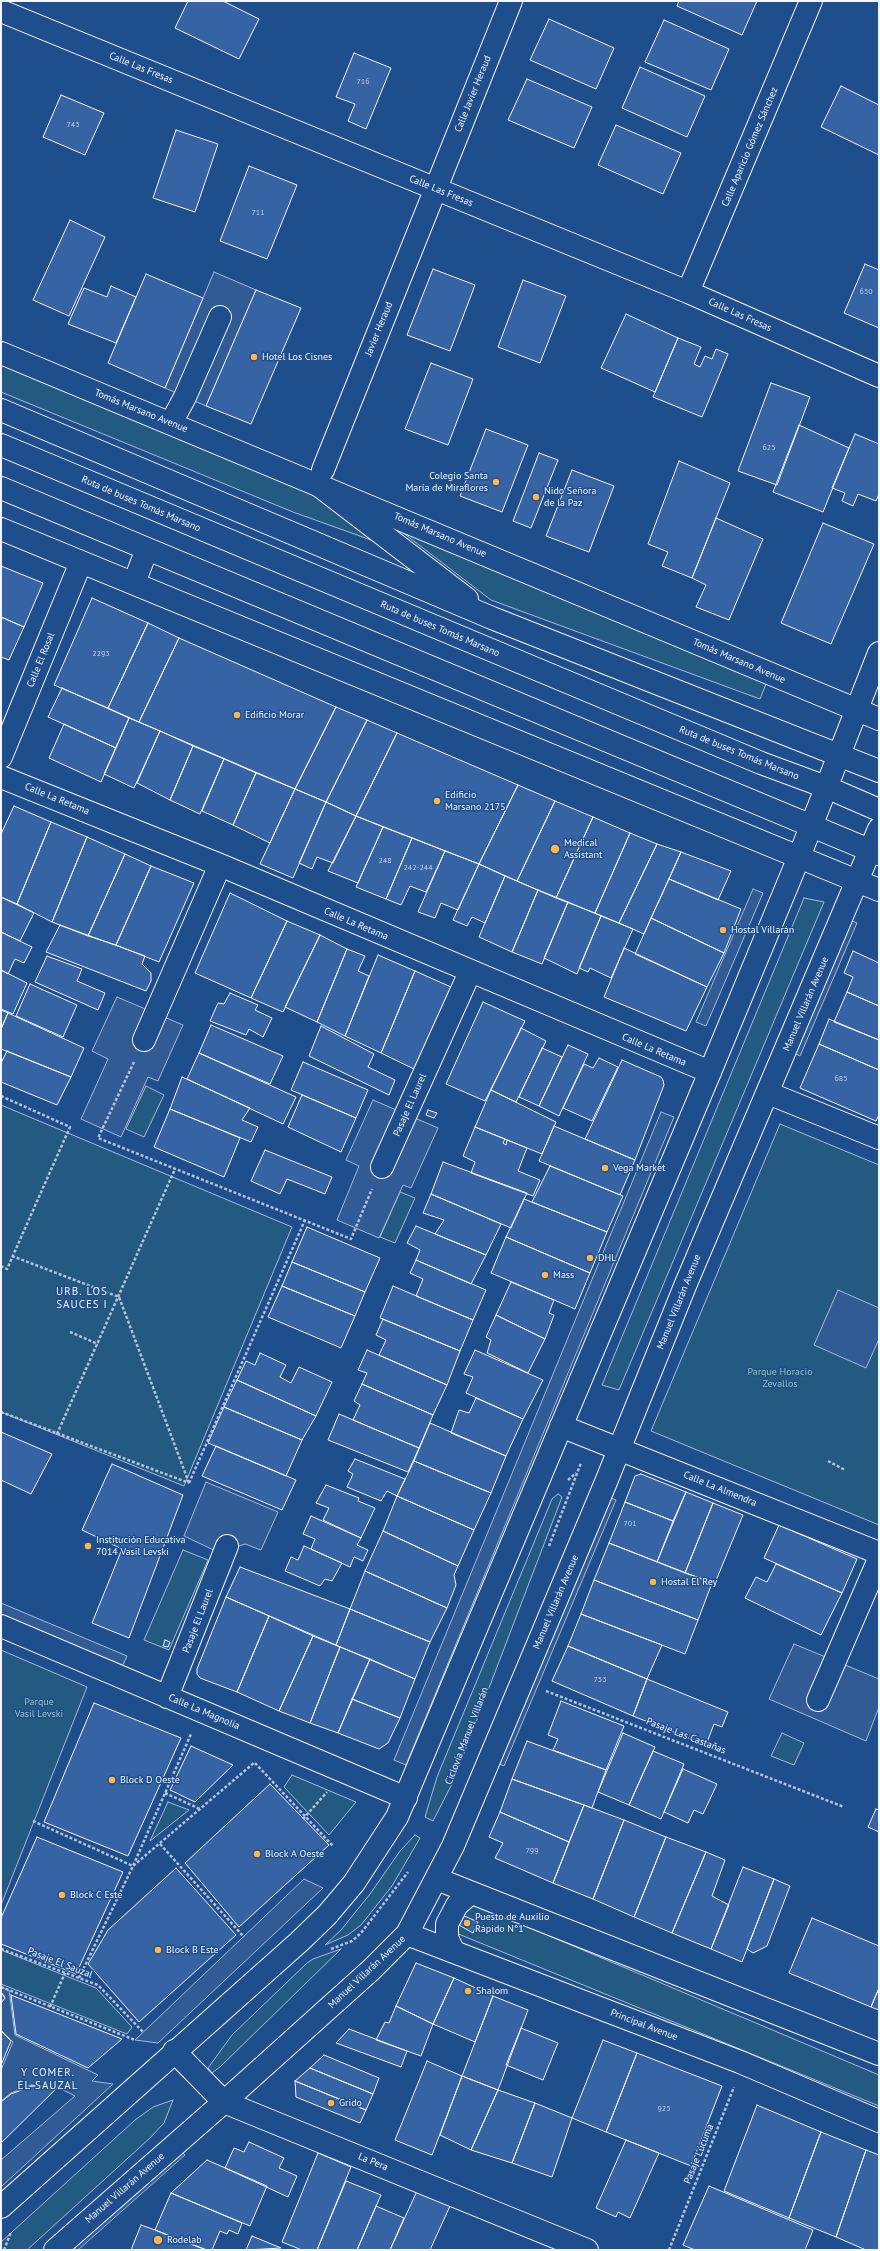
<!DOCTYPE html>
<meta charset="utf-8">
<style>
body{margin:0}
#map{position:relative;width:880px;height:2251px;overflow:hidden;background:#1f4e8c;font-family:"PT Sans",sans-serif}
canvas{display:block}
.frame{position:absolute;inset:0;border:2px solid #f2f6ff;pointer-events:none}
</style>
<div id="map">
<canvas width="880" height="2251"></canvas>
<div class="frame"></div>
</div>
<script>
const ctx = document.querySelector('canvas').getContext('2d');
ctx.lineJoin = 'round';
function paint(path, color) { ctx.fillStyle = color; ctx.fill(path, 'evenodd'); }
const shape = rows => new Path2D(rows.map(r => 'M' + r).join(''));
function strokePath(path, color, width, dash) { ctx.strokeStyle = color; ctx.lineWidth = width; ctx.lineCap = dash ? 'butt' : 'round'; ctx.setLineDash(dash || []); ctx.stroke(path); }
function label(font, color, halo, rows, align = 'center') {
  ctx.font = font + ' "PT Sans",sans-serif'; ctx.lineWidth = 3; ctx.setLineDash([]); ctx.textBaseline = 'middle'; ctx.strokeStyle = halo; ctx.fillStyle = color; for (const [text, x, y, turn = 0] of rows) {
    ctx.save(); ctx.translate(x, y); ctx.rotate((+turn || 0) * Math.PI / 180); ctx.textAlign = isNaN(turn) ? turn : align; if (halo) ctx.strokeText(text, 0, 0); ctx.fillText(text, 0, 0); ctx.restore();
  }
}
const green = shape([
 [1,364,307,485,371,540,293,512,1,392,1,364],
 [402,532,766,684,760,699,491,600,402,532],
 [804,898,824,902,619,1390,602,1385,804,898],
 [146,1086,164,1095,144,1137,126,1129,146,1086],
 [1,1105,292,1227,184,1486,1,1412,1,1105],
 [780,1124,879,1165,879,1525,651,1431,780,1124],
 [400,1192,415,1198,395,1243,380,1237,400,1192],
 [558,1494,562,1497,453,1782,433,1821,425,1817,437,1777,552,1499,558,1494],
 [183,1550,208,1560,169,1650,144,1640,183,1550],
 [1,1650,87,1687,1,1905,1,1650],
 [782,1733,804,1743,794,1765,771,1756,782,1733],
 [292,1775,356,1802,329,1835,284,1787,292,1775],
 [168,1802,189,1810,150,1841,168,1802],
 [415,1835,420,1838,392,1886,361,1925,348,1935,325,1945,341,1930,370,1894,400,1851,415,1835],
 [464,1904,481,1907,879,2075,879,2106,456,1933,464,1904],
 [341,1949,221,2066,212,2073,208,2068,232,2035,307,1963,313,1959,341,1949],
 [1,1950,96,1988,132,2027,127,2034,1,1984,1,1950],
 [173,2100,164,2123,150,2138,27,2250,1,2250,1,2242,135,2120,153,2107,173,2100]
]);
const parking = shape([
 [214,272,256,290,206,406,165,388,214,272],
 [753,889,763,893,706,1026,696,1022,753,889],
 [848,919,857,923,800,1056,791,1052,848,919],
 [117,997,183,1025,158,1081,148,1077,121,1137,81,1119,108,1059,92,1051,117,997],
 [373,1100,438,1128,411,1188,403,1185,379,1238,337,1220,359,1166,346,1160,373,1100],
 [661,1112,674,1117,406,1765,394,1760,661,1112],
 [838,1290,879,1308,879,1339,866,1368,814,1345,838,1290],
 [206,1482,278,1512,261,1550,245,1544,220,1553,184,1536,206,1482],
 [606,1496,616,1500,504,1766,494,1762,606,1496],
 [1,1603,127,1656,121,1669,1,1618,1,1603],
 [794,1644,879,1679,879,1707,866,1741,769,1699,794,1644],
 [304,1879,323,1888,158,2043,135,2040,304,1879],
 [1,1987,9,1990,15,2035,98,2075,92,2081,113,2084,1,2187,1,2160,75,2096,57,2087,31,2085,11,2093,1,2101,1,2070,13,2042,1,2030,1,2003,5,1997,1,1992,1,1987],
 [178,2147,185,2155,78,2250,71,2250,178,2147]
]);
const building = shape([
 [188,1,223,1,259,19,239,59,175,28,188,1],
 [679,1,757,1,742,35,677,6,679,1],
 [549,19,614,48,596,89,530,60,549,19],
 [664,20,729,49,711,90,645,62,664,20],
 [354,53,391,68,366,129,348,121,355,104,336,97,354,53],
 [640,67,705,96,687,137,622,108,640,67],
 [527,79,592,107,574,148,508,120,527,79],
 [841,86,879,105,879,155,821,127,841,86],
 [61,95,104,113,85,155,43,137,61,95],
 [616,125,681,153,663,194,598,165,616,125],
 [176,130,218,144,195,212,153,198,176,130],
 [249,166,297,185,267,259,220,241,249,166],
 [70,220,105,237,69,316,33,300,70,220],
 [865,264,879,270,879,328,844,313,865,264],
 [433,269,475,285,450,351,407,335,433,269],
 [146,274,203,298,165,388,108,363,146,274],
 [523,280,566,296,540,363,498,347,523,280],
 [111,286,136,297,116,343,68,324,84,288,107,297,111,286],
 [256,290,301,308,251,424,206,406,256,290],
 [626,314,678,338,655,392,601,368,626,314],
 [678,338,701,347,694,364,700,367,705,356,712,359,716,349,728,354,702,417,653,397,678,338],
 [431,363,473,379,448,445,405,429,431,363],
 [771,383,810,397,777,485,738,471,771,383],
 [799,425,849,448,823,512,773,492,799,425],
 [486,429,528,445,502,512,460,496,486,429],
 [855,434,879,444,879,494,876,501,858,494,853,506,842,501,845,493,832,488,855,434],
 [539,453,558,460,531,528,513,521,539,453],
 [679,461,730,483,692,578,662,566,668,552,648,544,679,461],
 [572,470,614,486,589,552,546,536,572,470],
 [716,518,763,539,729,620,696,607,706,585,692,578,716,518],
 [823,523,874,544,831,644,781,623,823,523],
 [1,566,43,583,24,627,1,617,1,566],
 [92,598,148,623,108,708,54,685,92,598],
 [1,617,24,627,9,660,1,657,1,617],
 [148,623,179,638,139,722,108,708,148,623],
 [179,638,336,707,295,789,139,722,179,638],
 [62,688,129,718,116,748,48,717,62,688],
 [336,707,367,720,326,802,295,789,336,707],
 [129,718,160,731,134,788,104,774,129,718],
 [367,720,397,733,356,816,326,802,367,720],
 [64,724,116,748,101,782,49,758,64,724],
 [160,731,193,746,170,800,137,783,160,731],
 [397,733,518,785,479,864,356,816,397,733],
 [193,746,224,759,200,814,170,800,193,746],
 [224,759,256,773,233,825,202,811,224,759],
 [256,773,295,789,270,843,233,825,256,773],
 [518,785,555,801,517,881,479,864,518,785],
 [295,789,326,802,293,878,260,864,295,789],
 [555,801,593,817,556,898,517,881,555,801],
 [326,802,356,816,333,863,317,857,312,869,299,863,326,802],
 [14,806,51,822,17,904,1,897,1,834,14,806],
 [356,816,383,827,358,883,328,871,356,816],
 [593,817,630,833,595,913,556,898,593,817],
 [51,822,87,837,52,922,17,904,51,822],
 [383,827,412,838,386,899,356,887,383,827],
 [630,833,657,844,619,923,595,913,630,833],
 [87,837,125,854,88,936,52,922,87,837],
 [412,838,445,851,426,892,410,886,401,905,386,899,412,838],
 [657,844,681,852,644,934,619,923,657,844],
 [445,851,479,864,458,910,441,903,435,918,418,912,445,851],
 [681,852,731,871,718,900,669,879,681,852],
 [125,854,151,866,116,945,88,936,125,854],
 [479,864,505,876,485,923,472,917,467,926,453,920,479,864],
 [151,866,194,883,159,962,116,945,151,866],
 [505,876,538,890,512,952,479,937,505,876],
 [669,879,741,909,724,953,651,918,669,879],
 [538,890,568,902,542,964,512,952,538,890],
 [230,893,287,921,251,998,195,973,230,893],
 [1,897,34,913,20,941,1,932,1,897],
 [568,902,601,916,577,974,544,958,568,902],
 [601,916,633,929,611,978,590,968,588,972,579,968,601,916],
 [651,918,724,953,707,987,635,954,651,918],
 [287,921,320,935,283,1012,251,998,287,921],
 [60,925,145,956,142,964,151,973,151,981,146,991,46,952,60,925],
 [1,932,32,947,24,963,15,959,8,974,1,970,1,932],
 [320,935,347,949,317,1022,285,1007,320,935],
 [624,948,707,987,686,1031,604,997,624,948],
 [347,949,365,956,358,971,369,976,345,1036,317,1022,347,949],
 [853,951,879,963,879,1006,847,992,853,977,844,973,853,951],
 [378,955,415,971,381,1053,345,1036,378,955],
 [47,956,82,969,77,981,105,993,98,1010,35,982,47,956],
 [1,970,27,983,13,1014,1,1009,1,970],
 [415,971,451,987,414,1069,381,1053,415,971],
 [30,984,77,1005,63,1037,16,1016,30,984],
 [847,992,879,1006,879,1040,834,1022,847,992],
 [230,993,258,1005,255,1010,272,1018,263,1037,249,1029,246,1035,210,1021,218,1003,224,1004,230,993],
 [483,1002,525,1021,485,1101,446,1084,483,1002],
 [1,1010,8,1013,1,1029,1,1010],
 [8,1013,84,1048,71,1077,1,1049,1,1029,8,1013],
 [829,1019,879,1040,879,1070,819,1044,829,1019],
 [211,1025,283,1056,270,1084,199,1053,211,1025],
 [321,1026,374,1054,368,1067,395,1080,389,1095,309,1056,321,1026],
 [521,1028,546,1041,516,1102,491,1090,521,1028],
 [819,1044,879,1070,879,1115,876,1121,800,1088,819,1044],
 [568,1045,588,1054,559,1116,539,1106,568,1045],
 [542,1048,562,1057,539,1106,519,1097,542,1048],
 [7,1051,71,1077,57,1105,1,1082,1,1063,7,1051],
 [199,1053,296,1097,283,1124,187,1079,199,1053],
 [599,1058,618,1067,592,1121,563,1108,584,1064,593,1068,599,1058],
 [622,1060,661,1077,663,1080,664,1085,635,1160,585,1139,622,1060],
 [303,1062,368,1090,356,1118,291,1090,303,1062],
 [182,1077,250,1108,242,1120,258,1127,251,1142,170,1109,182,1077],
 [491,1090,556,1122,542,1154,475,1127,491,1090],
 [302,1095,356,1118,341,1152,288,1127,302,1095],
 [170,1109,240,1138,224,1177,154,1147,170,1109],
 [428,1110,437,1113,434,1118,426,1115,428,1110],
 [554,1126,635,1160,620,1195,539,1161,554,1126],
 [475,1127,505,1139,503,1143,506,1145,507,1140,527,1148,518,1171,540,1180,533,1196,471,1173,475,1162,463,1156,475,1127],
 [265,1150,332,1177,325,1194,287,1179,280,1194,251,1181,265,1150],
 [443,1162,527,1193,511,1228,431,1194,443,1162],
 [550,1166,623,1196,607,1232,532,1202,550,1166],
 [431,1194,501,1224,486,1255,435,1234,444,1220,423,1213,431,1194],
 [524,1199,607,1232,590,1273,506,1237,524,1199],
 [416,1226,486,1255,471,1284,416,1260,420,1250,407,1243,416,1226],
 [307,1227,380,1258,365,1292,292,1262,307,1227],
 [506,1237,590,1273,575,1309,491,1273,506,1237],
 [416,1260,486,1290,473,1320,416,1296,423,1279,410,1273,416,1260],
 [292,1262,365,1292,355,1316,282,1286,292,1262],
 [511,1282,554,1300,549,1313,554,1315,545,1339,496,1315,511,1282],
 [282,1286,355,1316,341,1348,268,1317,282,1286],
 [393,1286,473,1320,460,1351,380,1318,393,1286],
 [496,1315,545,1339,528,1373,487,1353,491,1340,486,1337,496,1315],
 [383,1319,460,1351,447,1385,379,1355,386,1340,376,1335,383,1319],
 [367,1350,447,1385,433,1415,362,1384,367,1373,358,1370,367,1350],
 [475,1350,543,1380,523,1419,466,1393,473,1377,464,1374,475,1350],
 [260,1353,286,1365,280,1377,291,1383,299,1367,332,1382,316,1416,237,1380,246,1361,255,1365,260,1353],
 [237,1380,316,1416,302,1440,224,1407,237,1380],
 [362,1384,433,1415,419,1448,353,1420,360,1405,354,1401,362,1384],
 [476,1398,523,1419,506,1456,451,1433,459,1410,469,1413,476,1398],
 [224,1407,302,1440,286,1476,208,1443,224,1407],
 [339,1414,419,1448,408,1472,328,1440,339,1414],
 [430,1423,506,1456,491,1493,414,1461,430,1423],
 [1,1432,52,1454,31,1494,1,1480,1,1432],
 [216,1446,296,1480,282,1510,202,1476,216,1446],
 [355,1459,405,1479,397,1496,387,1491,381,1501,347,1487,353,1474,348,1471,355,1459],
 [414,1461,491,1493,474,1530,397,1496,414,1461],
 [112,1464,183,1495,129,1638,92,1623,122,1549,82,1530,112,1464],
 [641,1474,686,1492,673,1521,625,1502,635,1476,641,1474],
 [326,1485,359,1498,358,1501,375,1508,361,1538,323,1520,329,1508,316,1503,326,1485],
 [686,1492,713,1503,685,1573,657,1562,686,1492],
 [397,1496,474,1530,458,1566,383,1531,397,1496],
 [625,1502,673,1521,657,1562,609,1543,625,1502],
 [713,1503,743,1515,715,1583,685,1573,713,1503],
 [311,1516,361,1538,357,1545,368,1550,363,1561,354,1557,350,1567,311,1549,315,1539,303,1534,311,1516],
 [779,1525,857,1559,842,1593,764,1558,779,1525],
 [383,1531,458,1566,454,1575,456,1585,447,1608,365,1571,383,1531],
 [609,1543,712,1583,698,1620,594,1580,609,1543],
 [304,1546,342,1563,332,1581,325,1579,320,1586,285,1571,291,1557,298,1560,304,1546],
 [776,1564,842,1593,821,1635,745,1598,756,1577,767,1582,776,1564],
 [240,1567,350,1609,336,1645,226,1597,240,1567],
 [365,1571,447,1608,430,1642,350,1609,365,1571],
 [594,1580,698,1620,685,1654,581,1614,594,1580],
 [226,1597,269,1616,237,1692,200,1678,197,1674,197,1669,226,1597],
 [350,1609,430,1642,415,1679,336,1645,350,1609],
 [581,1614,662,1645,647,1679,568,1646,581,1614],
 [269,1616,313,1636,279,1711,237,1692,269,1616],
 [313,1636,340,1647,310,1723,279,1711,313,1636],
 [165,1640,170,1642,168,1647,163,1646,165,1640],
 [568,1646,647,1679,633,1716,552,1681,568,1646],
 [340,1647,370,1659,338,1733,310,1723,340,1647],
 [370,1659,415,1679,400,1718,352,1699,370,1659],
 [647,1679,728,1712,722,1727,714,1724,706,1745,633,1716,647,1679],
 [352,1699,400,1718,388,1743,379,1749,338,1733,352,1699],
 [561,1701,624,1726,606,1770,553,1750,558,1739,548,1735,561,1701],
 [94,1703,181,1738,128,1856,44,1822,94,1703],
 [623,1733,655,1747,629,1805,598,1792,623,1733],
 [527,1741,606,1770,592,1808,512,1779,527,1741],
 [191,1746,233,1765,195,1802,170,1790,191,1746],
 [653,1751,684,1764,661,1819,629,1805,653,1751],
 [683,1769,717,1784,703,1814,694,1810,688,1823,664,1812,683,1769],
 [512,1779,584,1805,569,1842,500,1812,512,1779],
 [270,1784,329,1845,239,1927,185,1863,270,1784],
 [584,1805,624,1820,593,1899,553,1883,584,1805],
 [876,1809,879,1810,879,1832,868,1827,876,1809],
 [500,1812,569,1842,553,1883,495,1858,503,1843,489,1837,500,1812],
 [624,1820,666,1837,634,1917,593,1899,624,1820],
 [37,1837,123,1872,76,1974,1,1944,1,1918,37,1837],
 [666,1837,706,1852,672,1933,634,1917,666,1837],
 [706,1852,725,1860,712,1896,729,1905,711,1949,672,1933,706,1852],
 [743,1867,774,1879,742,1962,711,1949,743,1867],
 [176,1868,236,1935,139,2022,88,1964,108,1930,176,1868],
 [774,1879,790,1886,767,1946,753,1953,747,1949,774,1879],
 [462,1915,478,1922,473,1933,457,1924,462,1915],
 [812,1918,879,1946,879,1988,871,2007,789,1973,812,1918],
 [416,1963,454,1978,433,2024,396,2006,416,1963],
 [454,1978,493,1996,475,2042,433,2024,454,1978],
 [879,1988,879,2010,871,2007,879,1988],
 [1,1992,5,1998,1,2003,1,1992],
 [11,1995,122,2039,88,2068,16,2034,11,1995],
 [493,1996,528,2010,498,2090,462,2076,493,1996],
 [396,2006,433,2024,421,2056,376,2040,385,2022,389,2023,396,2006],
 [521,2028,558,2043,543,2080,506,2065,521,2028],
 [349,2029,407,2051,401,2067,336,2043,349,2029],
 [1,2031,11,2041,1,2065,1,2031],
 [603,2040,637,2053,606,2132,572,2118,603,2040],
 [637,2053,722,2086,691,2166,606,2132,637,2053],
 [324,2055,379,2078,373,2094,310,2068,324,2055],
 [427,2061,462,2076,432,2155,395,2140,427,2061],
 [310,2068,373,2094,366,2110,295,2081,310,2068],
 [462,2076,498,2090,471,2150,440,2135,462,2076],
 [295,2081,366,2110,360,2123,296,2097,295,2081],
 [32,2086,57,2088,1,2143,1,2102,11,2094,32,2086],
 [498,2090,535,2103,512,2163,471,2150,498,2090],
 [535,2103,572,2118,552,2177,512,2163,535,2103],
 [757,2105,821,2132,789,2218,724,2191,757,2105],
 [821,2132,866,2150,836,2237,789,2218,821,2132],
 [626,2140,659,2153,630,2218,618,2212,616,2217,596,2208,626,2140],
 [249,2142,284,2158,279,2168,297,2176,288,2197,225,2168,234,2148,244,2152,249,2142],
 [866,2150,879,2155,879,2250,866,2250,836,2237,866,2150],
 [318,2153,351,2167,317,2250,302,2250,282,2242,318,2153],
 [207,2160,267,2186,250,2226,171,2193,207,2160],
 [346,2181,381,2195,357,2250,317,2250,346,2181],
 [709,2186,813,2230,805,2250,695,2250,683,2245,709,2186],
 [417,2191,450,2206,430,2250,390,2250,417,2191],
 [171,2193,242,2223,238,2234,229,2230,227,2234,220,2231,212,2250,207,2250,155,2230,171,2193],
 [376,2206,404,2218,390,2250,357,2250,376,2206],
 [141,2225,155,2230,206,2250,131,2250,141,2225],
 [252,2236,281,2248,246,2250,252,2236]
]);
const path = shape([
 [134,1062,98,1138,351,1239,372,1189],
 [1,1096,70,1127,7,1269,1,1266],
 [12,1256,119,1297,189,1483],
 [70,1332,98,1344],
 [1,1412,189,1483],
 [57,1434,175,1169],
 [828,1461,845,1470],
 [568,1480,576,1473],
 [189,1483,305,1220],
 [549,1546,581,1463],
 [546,1691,844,1807],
 [255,1763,333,1846],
 [165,1793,200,1809],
 [303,1819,327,1792],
 [33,1821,133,1866,255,1762],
 [160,1844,244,1937],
 [1,1949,98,1985,143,2032],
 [331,1949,352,1941,361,1933,408,1872],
 [79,1978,133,1866,191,1734],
 [1,1987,135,2040],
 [50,2007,65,1973],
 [4,2250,11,2232],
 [669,2250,734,2087]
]);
const minor = shape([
 [1,11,688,292,879,376],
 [688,292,811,1],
 [1,353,879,719],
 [171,423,185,397,220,317],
 [1,445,761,763,826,787,879,810],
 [323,470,511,1],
 [1,529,879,890],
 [1,757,81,562],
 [1,777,220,865,710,1072],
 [144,1040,220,865],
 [768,1093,879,1138],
 [382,1167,470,972],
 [561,1426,879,1553],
 [1,1626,406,1798],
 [167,1697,227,1546],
 [818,1700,879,1559],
 [174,2051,224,2102,587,2250]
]);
const major = shape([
 [1,410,492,618,879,771],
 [317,484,467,599],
 [1,488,879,854],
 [134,583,147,549],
 [437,1879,879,2054],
 [407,1934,740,2062,879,2121],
 [454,1952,447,1938,447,1924,457,1905,471,1893],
 [1,2207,299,1942,327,1915,354,1883,397,1817,710,1072,799,857,879,653],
 [55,2250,224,2102,371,1970,407,1934,453,1846,606,1482,685,1286,879,829]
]);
const markers = [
 [254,357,4,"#ffb74d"],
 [496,482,4,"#ffb74d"],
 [536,497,4,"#ffb74d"],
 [237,715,4,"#ffb74d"],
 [437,801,4,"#ffb74d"],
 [555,849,5,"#ffb74d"],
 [723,930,4,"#ffb74d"],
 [605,1168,4,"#ffb74d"],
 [590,1258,4,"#ffb74d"],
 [545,1275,4,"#ffb74d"],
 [88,1546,4,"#ffb74d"],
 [653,1582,4,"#ffb74d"],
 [112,1780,4,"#ffb74d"],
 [257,1854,4,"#ffb74d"],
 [62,1895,4,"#ffb74d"],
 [467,1923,4,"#ffb74d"],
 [158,1950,4,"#ffb74d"],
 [468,1991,4,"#ffb74d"],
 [331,2103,4,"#ffb74d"],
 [158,2240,5,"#ffb74d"]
];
const numberNames = [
 ["716",363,82],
 ["743",73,125],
 ["711",258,213],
 ["630",866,292],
 ["625",769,448],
 ["2293",101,654],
 ["248",385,861],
 ["242-244",418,868],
 ["685",841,1079],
 ["701",630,1524],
 ["753",600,1680],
 ["799",532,1851],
 ["925",664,2109]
];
const streetNames = [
 ["Calle Las Fresas",141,68,22],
 ["Calle Javier Heraud",473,94,-68],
 ["Calle Aparicio Gómez Sánchez",750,147,-67],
 ["Calle Las Fresas",441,191,22],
 ["Calle Las Fresas",740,315,24],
 ["Javier Heraud",379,329,-68],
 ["Tomás Marsano Avenue",141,411,22],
 ["Ruta de buses Tomás Marsano",141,504,23],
 ["Tomás Marsano Avenue",440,535,23],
 ["Ruta de buses Tomás Marsano",440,629,23],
 ["Calle El Rosal",41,660,-68],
 ["Tomás Marsano Avenue",739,661,23],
 ["Ruta de buses Tomás Marsano",739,753,22],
 ["Calle La Retama",57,799,22],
 ["Calle La Retama",356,924,23],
 ["Manuel Villarán Avenue",806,1004,-67],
 ["Calle La Retama",654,1050,23],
 ["Pasaje El Laurel",410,1105,-66],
 ["Manuel Villarán Avenue",679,1302,-68],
 ["Calle La Almendra",720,1489,22],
 ["Manuel Villarán Avenue",556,1602,-67],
 ["Pasaje El Laurel",198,1621,-69],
 ["Calle La Magnolia",204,1712,23],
 ["Ciclovía Manuel Villarán",467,1736,-69],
 ["Pasaje Las Castañas",686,1736,21],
 ["Pasaje El Sauzal",60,1963,21],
 ["Manuel Villarán Avenue",367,1972,-43],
 ["Principal Avenue",644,2025,21],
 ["Pasaje Lúcuma",699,2154,-68],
 ["La Pera",373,2162,22],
 ["Manuel Villarán Avenue",125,2188,-41]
];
const poiNames = [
 ["Hotel Los Cisnes",262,357],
 ["Colegio Santa",488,476,"right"],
 ["María de Miraflores",488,488,"right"],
 ["Nido Señora",544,491],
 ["de la Paz",544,503],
 ["Edificio Morar",245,715],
 ["Edificio",445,795],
 ["Marsano 2175",445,807],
 ["Medical",564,843],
 ["Assistant",564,855],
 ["Hostal Villarán",731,930],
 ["Vega Market",613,1168],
 ["DHL",598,1258],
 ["Mass",553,1275],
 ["Institución Educativa",96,1540],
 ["7014 Vasil Levski",96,1552],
 ["Hostal El Rey",661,1582],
 ["Block D Oeste",120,1780],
 ["Block A Oeste",265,1854],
 ["Block C Este",70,1895],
 ["Puesto de Auxilio",475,1917],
 ["Rápido N°1",475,1929],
 ["Block B Este",166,1950],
 ["Shalom",476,1991],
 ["Grido",339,2103],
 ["Rodelab",167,2240]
];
const parkNames = [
 ["Parque Horacio",780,1372],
 ["Zevallos",780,1384],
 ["Parque",39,1702],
 ["Vasil Levski",39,1714]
];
const neighbourhoodNames = [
 ["URB. LOS",82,1292],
 ["SAUCES I",82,1305],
 ["Y COMER.",48,2073],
 ["EL SAUZAL",48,2086]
];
paint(green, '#245a82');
strokePath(green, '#a8bbd7', 1);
paint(parking, '#305b95');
strokePath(parking, '#a8bbd7', 1);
paint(building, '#3563a3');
strokePath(building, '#f2f6ff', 1);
strokePath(minor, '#f2f6ff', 24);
strokePath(major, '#f2f6ff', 24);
strokePath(path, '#b3c4dc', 2.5, [3, 2]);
strokePath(minor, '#1f4e8c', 22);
strokePath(major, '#1f4e8c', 22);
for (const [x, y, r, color] of markers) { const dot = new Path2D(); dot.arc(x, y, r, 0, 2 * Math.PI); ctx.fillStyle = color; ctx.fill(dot); strokePath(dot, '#1f4e8c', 1.5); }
label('8px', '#c3d1e8', null, numberNames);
label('10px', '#f2f6ff', '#1f4e8c', streetNames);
label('10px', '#f2f6ff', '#1f4e8c', poiNames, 'left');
label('10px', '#97c8a6', '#1f4e8c', parkNames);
ctx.letterSpacing = '1px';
label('11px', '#f2f6ff', '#1f4e8c', neighbourhoodNames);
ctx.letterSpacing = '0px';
</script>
